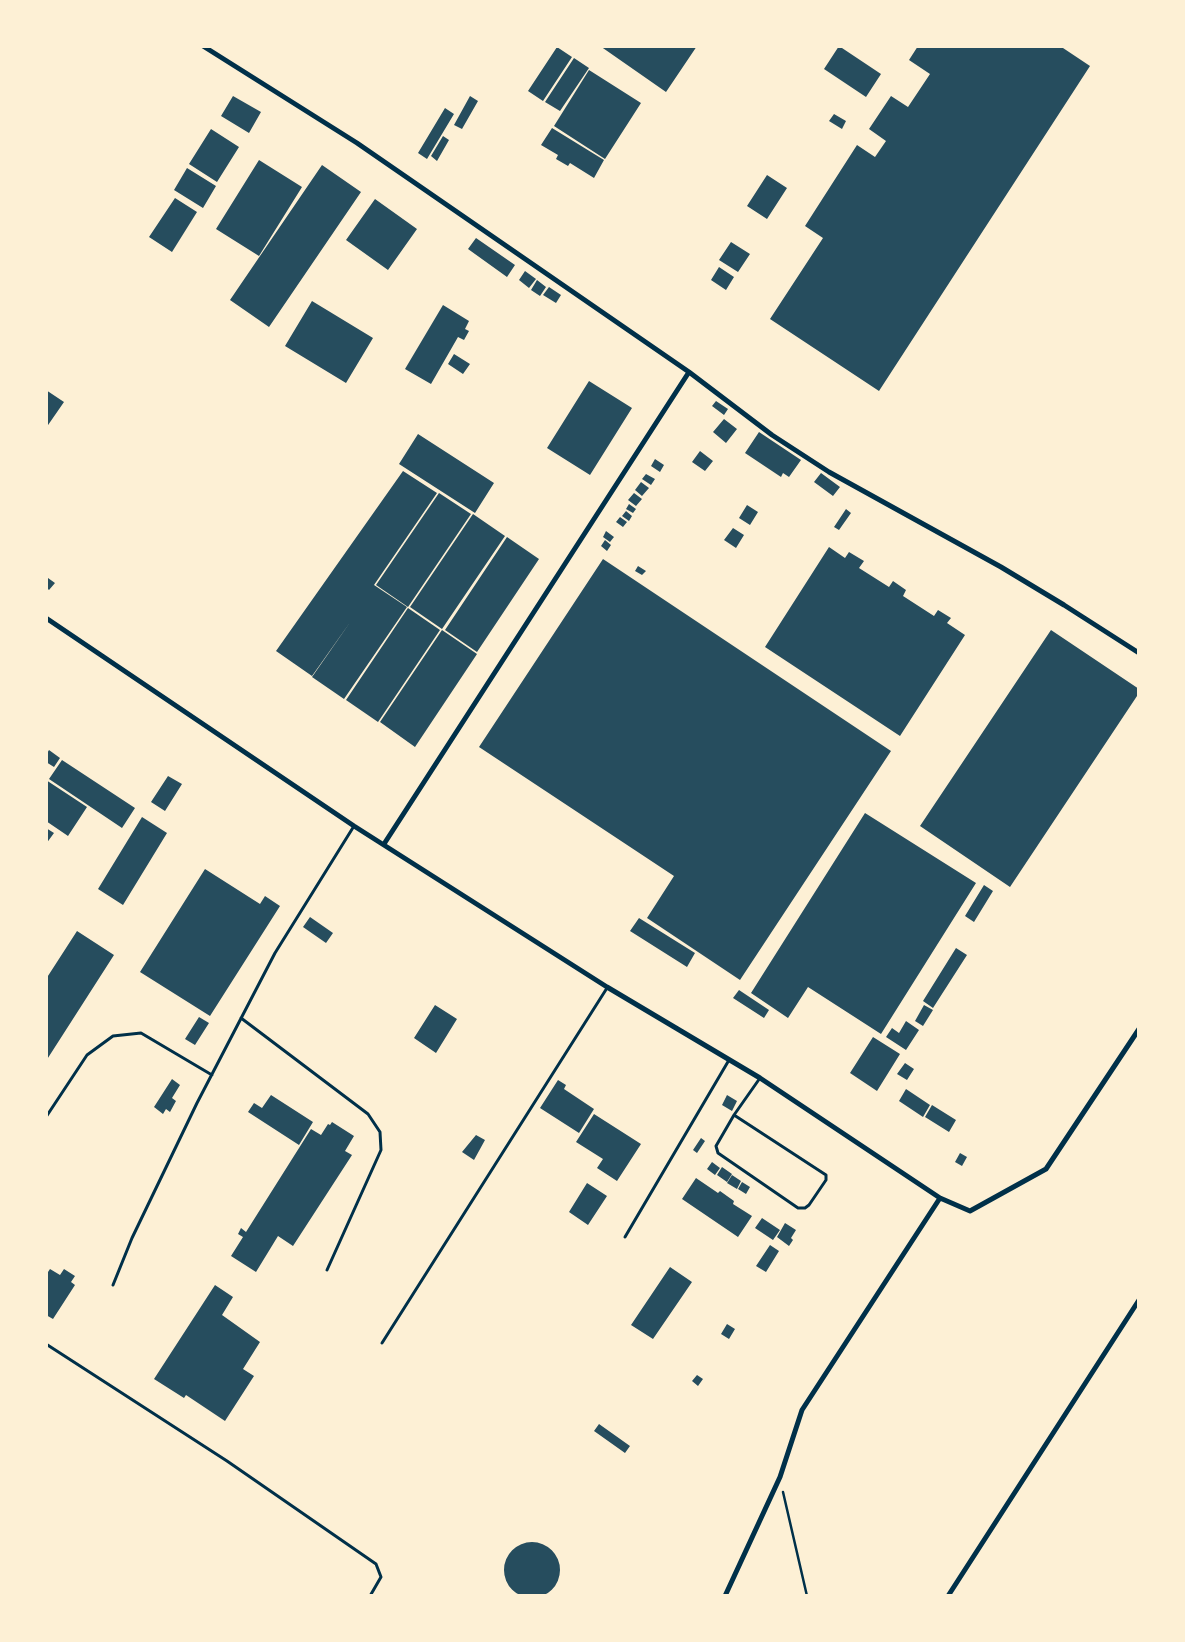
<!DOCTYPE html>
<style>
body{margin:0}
#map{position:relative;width:1185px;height:1642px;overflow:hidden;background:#fdf0d5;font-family:"Nunito Sans",sans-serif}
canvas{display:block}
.frame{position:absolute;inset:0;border:48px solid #fdf0d5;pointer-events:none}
</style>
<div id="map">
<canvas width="1185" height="1642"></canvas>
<div class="frame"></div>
</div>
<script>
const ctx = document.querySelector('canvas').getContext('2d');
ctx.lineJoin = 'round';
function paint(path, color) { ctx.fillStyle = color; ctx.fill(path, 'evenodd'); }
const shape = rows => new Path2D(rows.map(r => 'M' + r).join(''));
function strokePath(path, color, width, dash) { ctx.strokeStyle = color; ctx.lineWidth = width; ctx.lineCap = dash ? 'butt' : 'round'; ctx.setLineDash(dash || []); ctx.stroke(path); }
const building = shape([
 [600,46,697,46,666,92],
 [839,46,881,74,866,97,824,69],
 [918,46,1060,46,1090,66,879,391,770,319,823,238,805,226,857,145,875,157,886,141,869,129,891,96,908,107,930,74,909,60],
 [557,47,572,57,543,101,528,91],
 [574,58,589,68,560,111,545,102],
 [589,70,641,103,605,159,554,126],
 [233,96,261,112,249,133,221,116],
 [470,96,478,101,462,129,454,125],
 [445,108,454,114,427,159,418,153],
 [834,114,846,121,842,129,829,121],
 [552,128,604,160,594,178,570,163,568,166,556,159,558,155,541,145],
 [211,129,239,147,217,182,189,164],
 [443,136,449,140,437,161,431,156],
 [259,160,302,187,259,256,216,229],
 [322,165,361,192,269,327,230,300],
 [187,168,216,186,203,208,174,190],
 [767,175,787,188,767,219,747,206],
 [175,198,197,212,172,252,149,237],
 [375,199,417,229,388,270,346,240],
 [476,238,515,265,507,277,468,249],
 [731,242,750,254,738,272,719,260],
 [719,267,734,277,726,290,711,280],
 [525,271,536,279,529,288,519,280],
 [537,280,546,287,540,296,531,290],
 [549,287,561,295,556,303,543,295],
 [312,301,373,338,346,383,285,346],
 [443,305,469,321,465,329,469,331,464,340,458,337,431,384,405,369],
 [454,354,470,364,463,374,448,364],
 [589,381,632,408,590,475,547,448],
 [46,390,64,402,46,428],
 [716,401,728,409,724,415,712,406],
 [724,419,737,429,726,443,713,432],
 [759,432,801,460,789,477,783,473,781,477,745,453],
 [418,434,494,483,475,513,399,464],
 [700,451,713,461,705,471,692,462],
 [655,459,664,465,660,472,651,466],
 [403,471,437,493,374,585,407,607,344,699,312,677,351,621,312,676,276,651],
 [821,473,840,487,833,496,814,482],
 [646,474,655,479,651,485,642,479],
 [641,482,649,488,642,496,635,490],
 [439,493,471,514,408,607,376,585],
 [634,493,642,499,636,506,628,500],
 [629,504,636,509,633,513,626,509],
 [747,505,758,512,750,525,739,518],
 [846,509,851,513,839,530,834,527],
 [626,511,632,516,629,521,622,516],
 [473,514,505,536,442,629,410,607],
 [620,517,627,522,623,527,616,522],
 [733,528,744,535,736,548,724,540],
 [606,531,614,537,610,542,603,537],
 [507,537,539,559,477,652,445,630],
 [605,540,611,545,607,551,601,546],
 [829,547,845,558,849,552,864,561,859,568,889,587,893,581,906,590,903,596,934,616,938,610,951,618,947,623,965,635,900,736,765,647],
 [603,559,891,751,740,980,647,918,674,876,479,747],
 [638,566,646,571,642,575,635,571],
 [48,578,55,583,49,590,46,587,46,580],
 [408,608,440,630,378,722,346,700],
 [442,630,477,654,415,747,380,722],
 [1051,630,1139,689,1139,693,1010,887,920,826],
 [49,750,60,758,54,767,46,762,46,755],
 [62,760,135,808,122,828,49,779],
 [168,776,182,784,165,811,151,802],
 [46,780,87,807,68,836,46,821],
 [865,813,976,883,881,1034,808,987,788,1018,751,993],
 [142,817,167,833,123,905,98,889],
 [46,828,54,833,46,844],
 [205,869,260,904,265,896,280,906,210,1016,140,972],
 [984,885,993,891,974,922,965,916],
 [310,917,333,933,326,943,303,927],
 [639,918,695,953,687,967,630,931],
 [77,931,114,955,46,1061,46,979],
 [956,948,967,955,933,1008,923,1001],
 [739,990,769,1010,764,1018,733,998],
 [435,1005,457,1019,436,1053,414,1038],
 [924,1005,933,1010,923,1026,915,1021],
 [199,1017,209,1023,195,1045,185,1039],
 [906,1021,919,1030,906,1050,886,1037,892,1028,899,1033],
 [873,1037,900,1054,877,1091,850,1073],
 [905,1063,914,1069,907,1080,897,1074],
 [172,1079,180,1085,172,1098,176,1101,170,1112,166,1109,163,1114,154,1107],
 [558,1080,566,1085,564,1089,594,1109,579,1133,540,1108],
 [906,1089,930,1105,923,1117,899,1101],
 [271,1095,313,1122,299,1145,248,1112,254,1103,262,1108],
 [727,1095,737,1101,732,1111,722,1105],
 [932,1105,956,1120,949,1132,925,1117],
 [594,1114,641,1144,617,1181,597,1168,603,1159,576,1142],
 [332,1122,354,1136,345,1151,352,1155,293,1246,278,1236,256,1272,231,1256,243,1237,238,1234,241,1228,246,1232,311,1129,321,1135,328,1124,330,1125],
 [476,1135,485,1140,474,1160,462,1152],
 [701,1138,705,1141,697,1153,693,1150],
 [960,1153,967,1157,962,1166,955,1162],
 [712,1162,720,1168,715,1175,707,1169],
 [722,1167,732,1174,727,1182,717,1175],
 [732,1175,741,1181,737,1189,727,1183],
 [696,1178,718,1193,720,1191,734,1201,733,1204,752,1216,738,1237,682,1199],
 [742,1182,750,1187,746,1194,738,1189],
 [587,1183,607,1196,588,1225,569,1212],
 [762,1218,780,1230,773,1240,755,1228],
 [785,1223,796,1230,791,1238,793,1240,789,1246,777,1237],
 [770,1245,779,1251,766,1272,756,1266],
 [670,1267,692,1282,653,1339,631,1325],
 [50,1269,60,1275,64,1269,75,1276,71,1282,75,1285,53,1319,46,1315,46,1275],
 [215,1285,233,1297,222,1315,260,1342,243,1369,254,1376,225,1421,186,1395,184,1398,154,1379],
 [727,1324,735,1329,729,1339,721,1334],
 [697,1375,703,1379,698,1386,692,1381],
 [599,1424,630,1446,625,1453,594,1431],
 '504 1570a28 28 0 1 1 56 0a28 28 0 1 1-56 0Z'
]);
const path = shape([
 [783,1492,807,1596]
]);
const service = shape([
 [241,1018,368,1114,380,1132,381,1150,327,1270],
 [734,1115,826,1175,826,1180,809,1205,805,1208,798,1208,718,1153,716,1146,734,1115,760,1078],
 [46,1117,87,1055,113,1036,141,1033,212,1075],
 [625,1237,729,1060],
 [113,1285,132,1238,197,1103,275,953,354,826],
 [382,1343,607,988],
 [46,1344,227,1461,376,1564,381,1577,370,1596]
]);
const minor = shape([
 [203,46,357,143,689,372,772,435,829,472,1001,567,1064,605,1139,653],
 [46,618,354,826,607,987,760,1078,940,1198],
 [384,844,689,372],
 [725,1596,780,1477,802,1410,940,1198,970,1211,1046,1169,1139,1029],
 [948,1596,1139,1300]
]);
paint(building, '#264d5e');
strokePath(path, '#003049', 2.5);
strokePath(service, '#003049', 3);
strokePath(minor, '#003049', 5);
</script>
